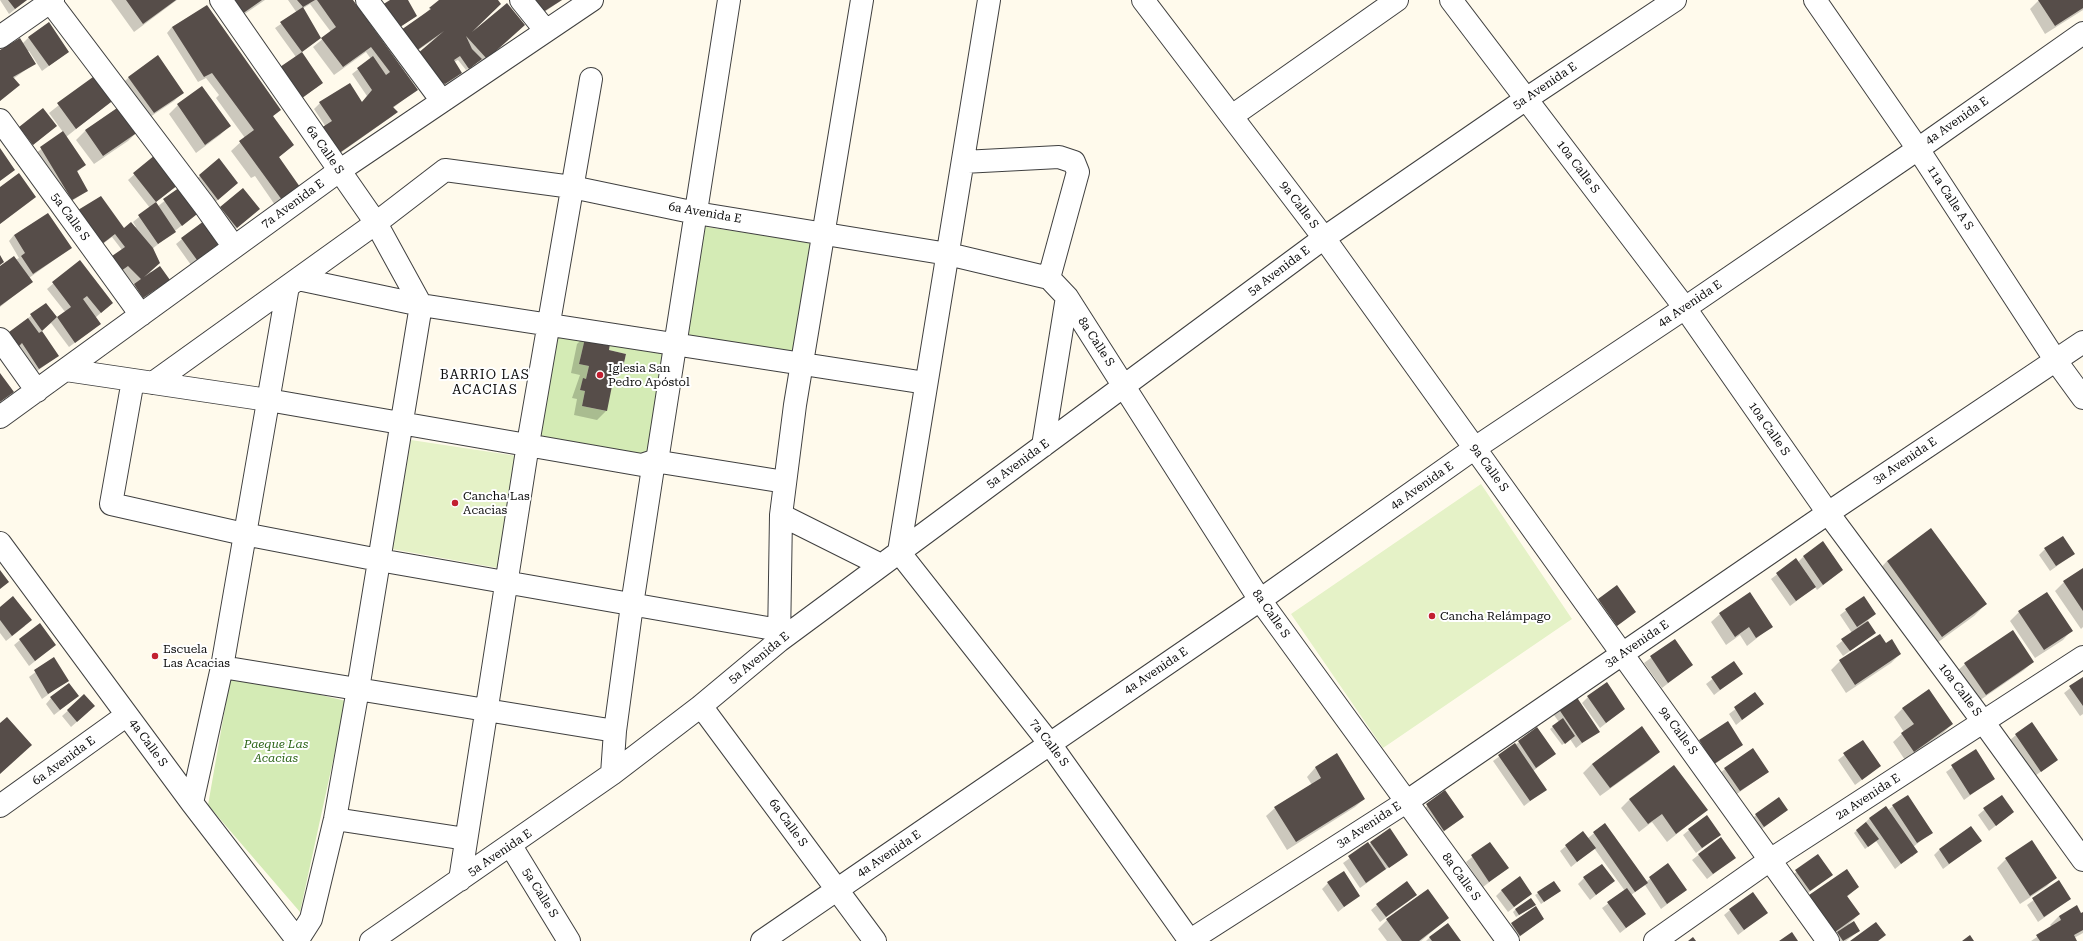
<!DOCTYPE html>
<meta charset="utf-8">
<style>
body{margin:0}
canvas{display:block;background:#fffaec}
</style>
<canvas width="2083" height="941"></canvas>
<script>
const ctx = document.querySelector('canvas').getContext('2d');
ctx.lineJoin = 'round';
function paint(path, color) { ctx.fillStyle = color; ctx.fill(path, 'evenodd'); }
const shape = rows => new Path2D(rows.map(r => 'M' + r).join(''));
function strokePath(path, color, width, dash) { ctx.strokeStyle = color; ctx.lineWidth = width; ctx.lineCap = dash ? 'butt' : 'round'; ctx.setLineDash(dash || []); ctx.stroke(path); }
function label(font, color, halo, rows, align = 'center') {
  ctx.font = font + ' "Roboto Serif",serif'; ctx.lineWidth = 4; ctx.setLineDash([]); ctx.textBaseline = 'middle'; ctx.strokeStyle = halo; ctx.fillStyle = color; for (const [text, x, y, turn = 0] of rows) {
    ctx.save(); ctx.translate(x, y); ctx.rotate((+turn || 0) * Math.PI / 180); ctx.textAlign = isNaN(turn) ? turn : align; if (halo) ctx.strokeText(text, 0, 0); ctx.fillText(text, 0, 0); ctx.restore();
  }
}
const green = shape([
 [700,226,814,243,795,355,683,339],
 [552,328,586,334,579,364,589,366,586,379,583,379,580,390,585,391,582,406,606,411,615,371,622,372,626,354,609,350,611,338,669,347,647,455,533,442],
 [231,674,346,701,300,912,208,805]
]);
const pitch = shape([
 [411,440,517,456,498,568,392,549],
 [1481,484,1572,619,1383,748,1291,614]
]);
const shadow = shape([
 [0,0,27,0,9,14],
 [111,0,177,0,134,32],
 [219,0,265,0,233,22],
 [288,0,352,0,416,90,393,108,397,112,391,117,329,161,326,127,314,109,320,103,361,103,367,96,352,74,371,59,366,52,334,75,313,47,331,32,310,4,302,9,320,38,301,53,322,83,296,103,296,57,275,28,297,13],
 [392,0,406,0,416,15,391,34],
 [440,0,496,0,470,33,524,25,481,63,478,61,466,70,458,60,454,62,461,73,452,81,436,92,438,38,437,37,410,56,421,17],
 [521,0,562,0,534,19],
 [2083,0,2083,10,2045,34,2030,9,2039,0],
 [207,6,280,110,272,117,293,145,278,158,299,187,275,205,255,176,251,178,231,151,245,138,216,98,219,95,206,78,198,82,167,33,172,27],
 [29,37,68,52,42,71,29,51,27,52,34,64,13,79,19,85,0,101,0,51,22,44],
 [129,77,182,93,174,101,144,121,120,86],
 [93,78,114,99,66,137,85,165,76,173,87,191,66,205,35,154,63,132,49,113],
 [202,87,229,126,220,135,196,153,169,114,178,105],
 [120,107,137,132,128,141,94,164,76,140,85,131],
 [56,126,27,150,14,133,20,127],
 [154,157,171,190,155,203,157,207,182,187,200,211,152,249,159,263,150,272,169,280,137,303,129,291,135,285,122,271,115,276,122,250,112,237,96,249,73,217,119,231,136,227,133,222,150,208,128,180],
 [219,160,237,183,212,205,194,181],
 [0,188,34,197,0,224],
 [221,207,259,209,231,233,215,213],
 [14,235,71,248,29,278,31,282,0,307,0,267,19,258,9,241],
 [182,239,223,240,191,265,176,244],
 [79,261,112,303,95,318,100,324,69,347,51,323,41,331,58,356,33,374,4,338,45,304,57,318,66,313,47,289],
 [586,335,607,351,625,355,621,372,612,381,606,411,597,420,574,415,577,399,572,398,580,375,571,373,577,344],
 [2045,549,2074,554,2050,571,2039,555],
 [1803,557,1842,570,1817,590,1815,587,1790,606,1771,579,1796,560,1798,562],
 [1887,561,1986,604,1974,616,1930,648,1876,573],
 [2083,569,2083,627,2081,629,2055,591,2064,582],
 [1617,587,1635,612,1610,631,1593,606],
 [2046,593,2071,631,2063,640,2035,658,2010,621,2019,612],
 [1863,597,1875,614,1867,621,1875,633,1843,656,1836,646,1852,633,1840,615],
 [0,608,25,626,6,641,0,633],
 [1720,614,1772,626,1747,646,1740,635,1726,645,1711,622],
 [20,640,55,645,29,666,14,645],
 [1675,640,1692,665,1662,688,1644,663],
 [1886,644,1900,654,1891,663,1846,693,1831,670,1840,661],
 [53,659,68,680,42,699,29,677],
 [2033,662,2024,670,1976,703,1956,672,1965,664],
 [1733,663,1741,674,1714,695,1706,684],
 [2083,678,2083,714,2080,716,2064,693],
 [1755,694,1762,704,1736,725,1729,714],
 [78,696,54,715,46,704,51,698],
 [84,696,88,712,71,727,62,716],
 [1588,697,1624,709,1600,728,1582,703],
 [1557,705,1598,731,1576,748,1570,739,1562,745,1550,729,1559,722,1551,711],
 [1903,708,1952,724,1943,733,1905,760,1893,742,1904,732,1894,717],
 [1727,722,1742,745,1708,769,1693,747],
 [1642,728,1659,751,1650,760,1600,796,1583,773,1592,764],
 [1537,729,1555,754,1533,771,1546,789,1524,806,1493,761],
 [2016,735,2056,760,2035,776,2010,740],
 [1862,741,1880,766,1855,785,1838,760],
 [1975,751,1994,778,1964,800,1946,772],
 [1337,755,1364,799,1355,807,1287,850,1266,816,1275,808,1312,785,1307,777,1315,768],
 [1725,769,1768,772,1734,796,1719,774],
 [1445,792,1463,817,1438,836,1421,811],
 [2001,796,2013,812,1989,831,1978,815],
 [1630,799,1706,810,1667,842,1652,822,1639,832,1621,808],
 [1893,806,1932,832,1913,847,1917,852,1912,857,1912,855,1895,869,1876,841,1865,849,1854,833,1870,818,1888,810],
 [1787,810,1758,832,1750,821,1756,815],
 [1605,824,1646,882,1668,865,1686,890,1661,909,1645,885,1631,895,1644,914,1620,933,1602,908,1625,891,1594,848,1571,867,1560,851,1583,832,1587,839],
 [1689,830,1720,835,1696,853,1683,835],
 [1720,838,1734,858,1707,879,1692,860],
 [1980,841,1943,869,1934,855,1939,850],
 [1371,843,1407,854,1360,888,1343,863],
 [1490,843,1508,868,1483,887,1466,862],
 [1818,855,1832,875,1804,896,1790,877],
 [2006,859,2055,877,2047,886,2020,904,1997,868],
 [1584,878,1613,881,1590,900,1578,884],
 [2058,882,2070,899,2038,922,2027,905],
 [1328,883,1359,895,1338,912,1322,889],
 [1858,887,1847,897,1859,914,1849,924,1859,931,1846,941,1839,941,1834,934,1801,904,1810,895],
 [1428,890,1448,918,1421,941,1387,941,1378,929,1387,920],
 [1502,890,1531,894,1508,912,1496,896],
 [1538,893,1557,893,1541,904,1535,895],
 [1410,900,1380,922,1371,910,1377,905],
 [1532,907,1516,917,1513,912,1515,910],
 [1730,910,1766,913,1738,935,1724,915],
 [2083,913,2083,933,2074,938,2076,941,2031,941,2052,927,2050,925,2059,916],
 [1543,919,1514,941,1506,930,1512,924],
 [1430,937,1460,941,1426,941]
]);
const building = shape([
 [8,0,27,0,15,9],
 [126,0,176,0,143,24],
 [233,0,262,0,242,14],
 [297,0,315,0,303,7],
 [317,0,353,0,418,90,393,107,398,112,338,154,321,128,332,121,319,102,350,83,362,102,372,90,357,68,373,56,386,75,390,72,371,47,343,67,321,38,336,27],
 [390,0,408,0,417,16,397,29,382,5],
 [439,0,498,0,501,4,472,32,507,3,525,25,487,59,466,36,472,49,482,59,469,69,460,56,454,60,462,73,445,84,431,75,417,54,444,31,416,51,401,30,431,9,429,8],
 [531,0,562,0,540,14],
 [2038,0,2083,0,2083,8,2055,26],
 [207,5,281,110,273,116,294,145,279,157,300,187,282,200,239,141,254,130,212,73,204,77,172,27],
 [303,7,321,38,302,52,323,83,302,98,280,67,302,52,280,22],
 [49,22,69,52,49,66,28,37],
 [20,38,36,64,13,77,20,85,0,101,0,50],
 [158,55,184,93,154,113,128,77],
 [93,77,115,99,76,129,57,103],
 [202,86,231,126,205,145,177,104],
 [120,106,138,132,103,156,85,130],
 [43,108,57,126,33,145,19,127],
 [63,131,86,165,77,171,88,191,72,200,40,147],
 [0,148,15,170,0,181],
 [155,155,178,185,156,202,133,173],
 [219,158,238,183,218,200,199,175],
 [19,173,36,197,0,224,0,187],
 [183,185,201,211,182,226,163,199],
 [243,188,260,209,237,228,220,207],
 [101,196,124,228,131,222,153,248,160,263,144,277,160,266,170,280,143,298,134,284,141,279,128,266,121,271,112,256,125,247,115,234,102,244,78,210],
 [156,202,176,232,158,244,138,215],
 [48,213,72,248,33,274,21,256,25,253,14,235],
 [208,218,224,240,197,260,181,238],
 [0,255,4,262,0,265],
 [14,256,33,282,0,306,0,266],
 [80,260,113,303,101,313,87,296,83,299,101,324,75,343,57,317,71,307,52,282],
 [46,303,57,317,42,331,30,314],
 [28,318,39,333,42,331,59,356,39,369,22,343,19,346,9,332],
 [586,334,611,338,609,350,626,354,622,372,615,371,607,411,582,406,585,391,580,390,583,378,586,379,589,366,579,364],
 [0,373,14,392,0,402],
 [1931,528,1987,604,1942,637,1887,561],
 [2063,536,2075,554,2056,566,2044,548],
 [1823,541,1843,570,1823,585,1803,556],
 [1796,558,1816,587,1796,601,1776,573],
 [2083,568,2083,611,2063,581],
 [0,570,9,582,0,589],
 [1617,585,1636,612,1617,626,1598,599],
 [1750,592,1773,627,1756,638,1749,627,1735,637,1719,613],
 [2047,592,2073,631,2044,650,2018,611],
 [13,596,32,620,12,636,0,620,0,607],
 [1864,596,1876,614,1857,627,1845,609],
 [1868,621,1876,633,1850,651,1841,639],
 [40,623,56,645,35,661,19,639],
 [2013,630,2034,662,1986,695,1964,663],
 [1880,634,1886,643,1892,639,1901,654,1855,685,1839,660],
 [1675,639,1693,665,1668,683,1650,656],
 [54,657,69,681,48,694,34,670],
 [1734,661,1743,674,1720,690,1711,677],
 [2083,677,2083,706,2069,686],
 [1607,682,1625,709,1606,723,1587,696],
 [69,683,79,696,60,710,50,697],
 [1929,689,1953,724,1914,752,1901,733,1914,724,1902,708],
 [1755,692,1764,704,1742,720,1734,707],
 [1574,693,1600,732,1582,743,1556,705],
 [84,694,95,706,77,722,67,710],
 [7,717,32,745,0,774,0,723],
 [1563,718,1575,736,1565,744,1552,726],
 [1728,721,1743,745,1714,764,1699,740],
 [2032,722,2058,760,2041,772,2015,734],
 [1642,726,1660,752,1610,788,1592,764],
 [1537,727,1556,754,1536,768,1518,741],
 [1863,740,1881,766,1862,780,1843,753],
 [1515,743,1547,790,1530,801,1498,755],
 [1753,748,1769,772,1740,791,1724,768],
 [1976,749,1995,779,1970,795,1951,765],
 [1337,753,1365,799,1296,842,1274,807,1321,778,1315,767],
 [1674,765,1708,810,1676,834,1662,814,1648,824,1629,799],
 [1445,790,1464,817,1444,831,1426,804],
 [1908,795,1933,833,1917,843,1892,805],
 [2002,795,2014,812,1996,826,1983,808],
 [1779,797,1788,810,1764,827,1755,814],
 [1886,806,1918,852,1901,864,1869,818],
 [1707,815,1721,835,1702,848,1688,829],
 [1866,822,1879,839,1868,847,1856,830],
 [1605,823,1648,883,1635,892,1593,832],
 [1971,826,1982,841,1949,864,1939,849],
 [1390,828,1408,855,1389,868,1370,842],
 [1583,831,1596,848,1577,862,1565,845],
 [1721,837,1736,858,1713,874,1698,854],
 [2032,840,2057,878,2030,896,2005,858],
 [1368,842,1386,869,1366,883,1348,856],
 [1490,842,1509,868,1489,882,1471,855],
 [1818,854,1833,875,1810,891,1795,870],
 [1668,863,1687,890,1667,904,1649,877],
 [1602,864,1615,881,1596,895,1583,877],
 [1847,869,1859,887,1847,896,1860,914,1835,932,1809,895],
 [1344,871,1360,896,1344,907,1327,882],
 [1520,876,1532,894,1514,907,1501,890],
 [2059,880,2071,899,2044,917,2032,898],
 [1407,881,1417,895,1386,917,1376,904],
 [1554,881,1561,891,1544,902,1537,892],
 [1627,888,1646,914,1626,928,1607,902],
 [1428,889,1449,918,1419,941,1402,941,1386,919],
 [1753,892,1768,913,1744,930,1729,909],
 [1531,898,1536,905,1519,915,1515,909],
 [2077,905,2081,913,2083,912,2083,930,2074,935,2077,941,2040,941,2036,935,2061,920,2059,916],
 [1536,906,1544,919,1520,936,1511,923],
 [1854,921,1860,931,1843,941,1837,932],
 [1876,922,1886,935,1878,941,1850,941],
 [1448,923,1461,941,1432,941,1429,937],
 [1792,932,1798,941,1779,941],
 [1970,935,1974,941,1962,941],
 [1693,937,1696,941,1688,941]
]);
const minor = shape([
 [49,0,204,205,234,247],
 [221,0,376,223,421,305],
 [367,0,442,101],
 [521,0,546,31],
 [989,0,899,552,1050,744,1190,941],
 [1143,0,1324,238,1828,941],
 [1451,0,1685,308,1828,513,1984,723,2083,860],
 [1815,0,1918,149,2056,361,2083,398],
 [0,37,53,0],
 [1232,116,1397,0],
 [0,120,141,315],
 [963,162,1059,157,1074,162,1078,172,1049,278],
 [1049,278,1067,297,1260,600,1508,941],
 [298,279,421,305,926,383],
 [0,339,37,391],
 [66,370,268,400,642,465,654,461,785,482],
 [133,380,111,504,244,534,379,560,779,630],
 [153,383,376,223,445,170,572,187,696,213,948,254,1049,278],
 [0,417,339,171,592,0],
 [1043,446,1067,297],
 [781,515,881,565],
 [0,543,192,803,298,941],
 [779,641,781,515,795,405,862,0],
 [222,667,615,731],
 [701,706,875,941],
 [612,774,615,731,632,605,654,461,658,455,729,0],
 [192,803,222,667,288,286],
 [0,806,127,715],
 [335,819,466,839],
 [511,846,569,941],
 [460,880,528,444,591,79],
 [297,941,311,919,335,819,358,689,421,305],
 [371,941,612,774,701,706,779,641,1324,238,1526,99,1675,0],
 [762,941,1260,600,1475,448,1685,308,1918,149,2083,33],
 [1189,941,1406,802,1828,513,2083,342],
 [1655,941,1770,860,2083,657]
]);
const markers = [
 [600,375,4,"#c21f31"],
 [455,503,4,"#c21f31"],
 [1432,616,4,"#c21f31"],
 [155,656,4,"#c21f31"]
];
const streetNames = [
 ["5a Avenida E",1545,86,-34],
 ["4a Avenida E",1957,121,-35],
 ["6a Calle S",325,150,55],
 ["10a Calle S",1578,167,53],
 ["11a Calle A S",1950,198,57],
 ["7a Avenida E",293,204,-36],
 ["9a Calle S",1299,205,53],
 ["6a Avenida E",705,213,10],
 ["5a Calle S",70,217,54],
 ["5a Avenida E",1279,271,-37],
 ["4a Avenida E",1690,304,-34],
 ["8a Calle S",1096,342,57],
 ["10a Calle S",1769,429,55],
 ["3a Avenida E",1905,461,-34],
 ["5a Avenida E",1018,464,-36],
 ["9a Calle S",1489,468,54],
 ["4a Avenida E",1422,486,-35],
 ["8a Calle S",1271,614,55],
 ["3a Avenida E",1637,644,-34],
 ["5a Avenida E",759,658,-39],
 ["4a Avenida E",1156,671,-34],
 ["10a Calle S",1960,690,53],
 ["9a Calle S",1678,731,54],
 ["4a Calle S",148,743,54],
 ["7a Calle S",1049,743,53],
 ["6a Avenida E",64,761,-36],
 ["2a Avenida E",1868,797,-33],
 ["6a Calle S",788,823,54],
 ["3a Avenida E",1369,825,-33],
 ["5a Avenida E",500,853,-34],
 ["4a Avenida E",889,854,-34],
 ["8a Calle S",1461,877,54],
 ["5a Calle S",540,893,58]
];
const poiNames = [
 ["Iglesia San",608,368],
 ["Pedro Apóstol",608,382],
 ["Cancha Las",463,496],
 ["Acacias",463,510],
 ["Cancha Relámpago",1440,616],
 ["Escuela",163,649],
 ["Las Acacias",163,663]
];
const parkNames = [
 ["Paeque Las",276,744],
 ["Acacias",276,758]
];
const neighbourhoodNames = [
 ["BARRIO LAS",485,375],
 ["ACACIAS",485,390]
];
paint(green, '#d4ebb5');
paint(pitch, '#e5f2c7');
paint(shadow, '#0003');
paint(building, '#564d49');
strokePath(minor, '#404040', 24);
strokePath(minor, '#fff', 22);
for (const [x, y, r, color] of markers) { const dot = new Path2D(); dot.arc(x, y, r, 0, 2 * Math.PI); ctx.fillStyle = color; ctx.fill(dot); strokePath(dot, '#fff', 1.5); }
label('12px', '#0d0d0d', '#fff', streetNames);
label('12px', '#0d0d0d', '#fff', poiNames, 'left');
label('italic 12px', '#2f671a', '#fff', parkNames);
ctx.letterSpacing = '1px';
label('13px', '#0d0d0d', '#fff', neighbourhoodNames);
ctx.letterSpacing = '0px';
</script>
